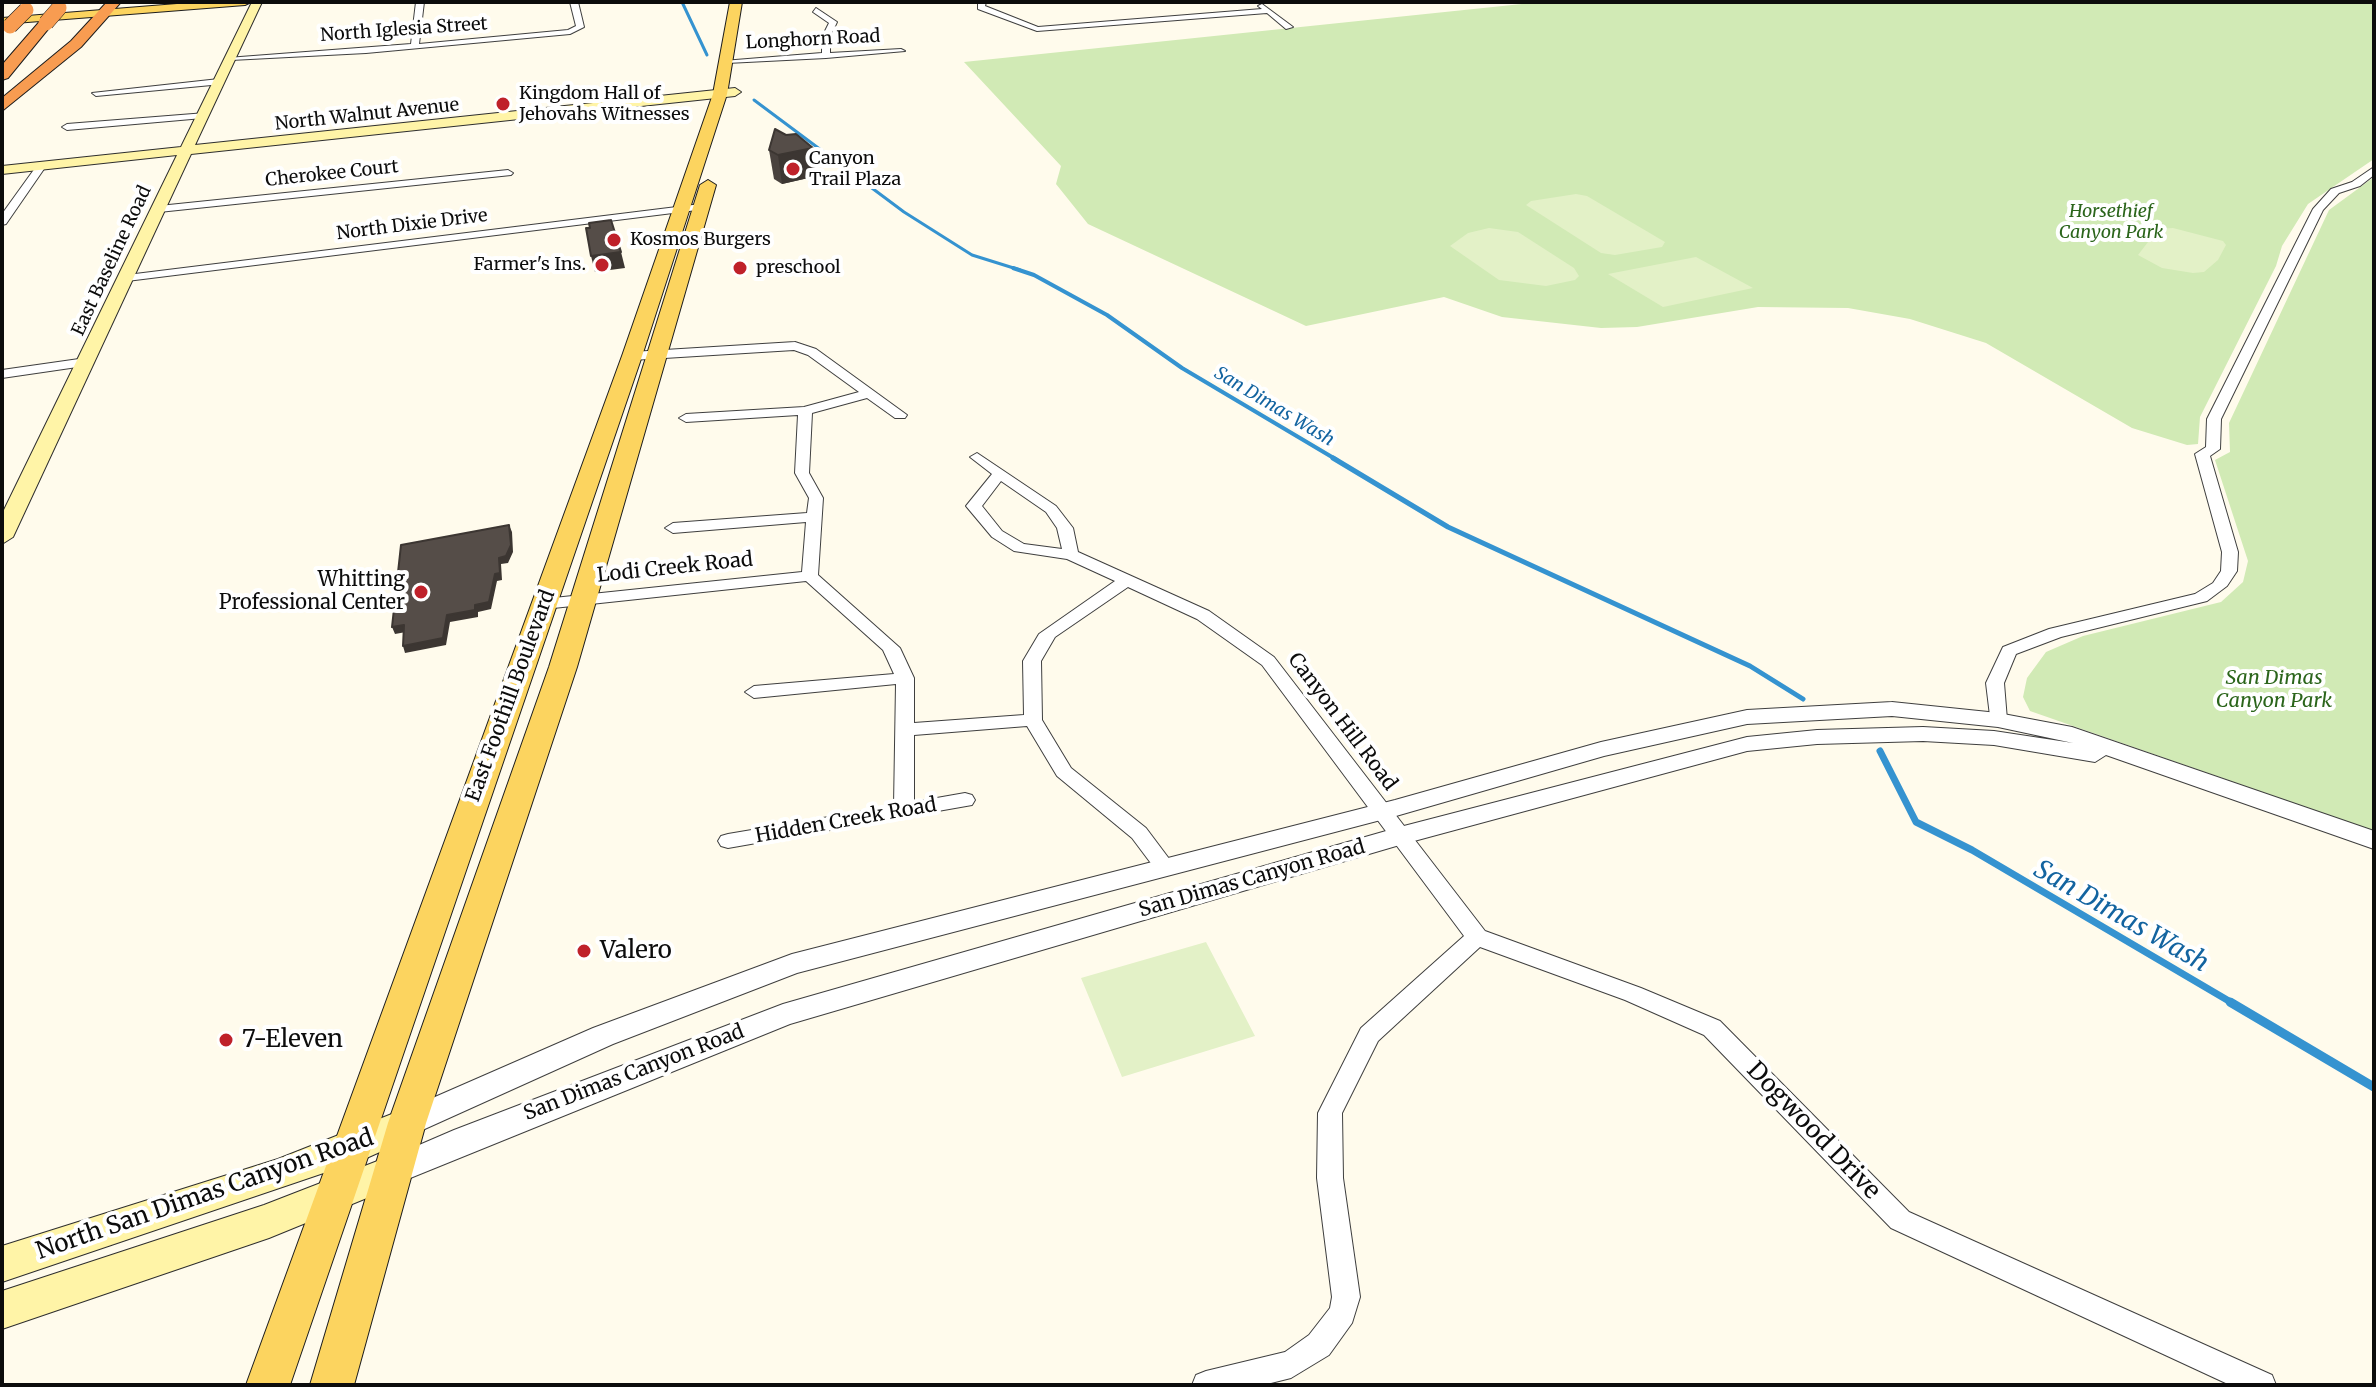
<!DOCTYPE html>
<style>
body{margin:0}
#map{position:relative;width:2376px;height:1387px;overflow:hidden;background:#fffbec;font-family:Merriweather,serif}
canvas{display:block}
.frame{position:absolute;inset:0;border:4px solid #0c0c0c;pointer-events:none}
</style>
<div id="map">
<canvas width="2376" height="1387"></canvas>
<div class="frame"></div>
</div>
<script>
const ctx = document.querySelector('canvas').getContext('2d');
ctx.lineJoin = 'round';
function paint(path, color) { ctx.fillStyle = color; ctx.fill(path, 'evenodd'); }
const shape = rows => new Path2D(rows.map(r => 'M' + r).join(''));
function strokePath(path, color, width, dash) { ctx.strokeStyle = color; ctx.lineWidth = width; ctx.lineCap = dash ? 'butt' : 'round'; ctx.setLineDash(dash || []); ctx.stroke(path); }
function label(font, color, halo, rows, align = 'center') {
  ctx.font = font + ' Merriweather,serif'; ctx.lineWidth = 8; ctx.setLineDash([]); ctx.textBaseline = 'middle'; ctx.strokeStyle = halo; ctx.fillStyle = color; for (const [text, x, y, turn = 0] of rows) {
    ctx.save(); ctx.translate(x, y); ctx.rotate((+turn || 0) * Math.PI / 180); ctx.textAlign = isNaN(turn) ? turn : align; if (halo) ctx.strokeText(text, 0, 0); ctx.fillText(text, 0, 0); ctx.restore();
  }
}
const green = shape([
 [1541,2,2374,2,2374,159,2308,204,2282,246,2276,266,2200,417,2198,444,2187,445,2132,428,1986,343,1910,319,1848,308,1758,307,1637,327,1601,328,1502,317,1444,297,1306,326,1088,224,1056,184,1061,166,964,62],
 [2374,177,2374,831,2030,711,2023,697,2027,678,2046,652,2083,636,2221,602,2243,582,2248,561,2215,460,2230,452,2229,423,2329,210]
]);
const pitch = shape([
 [1576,194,1587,196,1665,242,1662,247,1615,255,1601,253,1526,205,1531,201],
 [1489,228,1518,232,1574,268,1579,276,1575,280,1546,286,1499,280,1450,246,1468,233],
 [2173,228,2223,241,2226,245,2218,260,2204,272,2193,273,2162,268,2138,255,2158,229],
 [1696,257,1753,288,1663,307,1608,274],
 [1206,942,1255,1036,1122,1077,1081,978]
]);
const streamFar4 = shape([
 [682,2,707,55],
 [754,100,904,212,972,255,1020,270]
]);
const streamFar3 = shape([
 [1013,268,1034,275,1107,315,1182,368,1337,460]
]);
const streamFar2 = shape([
 [1333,458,1448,527,1750,666,1803,699]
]);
const streamFar1 = shape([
 [1880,751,1916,822,1972,850,2234,1004]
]);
const stream = shape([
 [2230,1002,2374,1087]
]);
const minor = shape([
 [416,2,424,2,419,44,568,30,576,26,570,2,578,2,584,27,570,34,366,53,231,60,227,58,411,44,416,2],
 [978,2,986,2,985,6,1038,27,1262,9,1258,6,1262,4,1293,27,1286,29,1267,13,1037,31,978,9,978,2],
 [816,8,837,22,830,37,830,53,901,49,905,51,826,58,727,63,723,61,822,53,822,37,829,23,813,12,816,8],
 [219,79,222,84,96,96,92,93,219,79],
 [206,113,203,118,67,130,62,127,67,124,206,113],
 [38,164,46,166,6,224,2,225,2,214,38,164],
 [2374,167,2374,175,2360,186,2339,193,2323,210,2221,419,2220,449,2210,456,2238,552,2237,571,2227,586,2207,601,2061,637,2016,654,2004,683,2007,720,2005,724,1991,724,1986,683,2003,647,2049,629,2195,594,2213,583,2221,571,2222,552,2195,454,2206,447,2207,419,2313,209,2331,189,2352,182,2374,167],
 [508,170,513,173,511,175,159,212,154,209,159,206,508,170],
 [701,204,705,205,705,209,127,281,121,278,127,275,701,204],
 [795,342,816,349,907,415,905,418,895,418,867,398,812,413,809,473,823,498,818,575,900,648,914,678,914,723,1024,715,1023,661,1039,634,1115,581,1067,559,1014,551,992,537,966,506,992,474,970,457,977,453,1056,506,1073,528,1078,552,1209,611,1274,657,1485,931,1641,988,1720,1021,1909,1212,2272,1375,2276,1385,2230,1385,1891,1228,1704,1035,1625,1000,1480,947,1378,1041,1342,1113,1343,1178,1360,1297,1352,1323,1329,1355,1291,1378,1263,1385,1192,1385,1196,1375,1206,1371,1285,1352,1309,1335,1330,1308,1332,1297,1317,1178,1318,1113,1361,1028,1464,936,1262,665,1197,619,1128,587,1055,637,1041,661,1042,720,1071,768,1146,828,1173,864,1176,869,1173,874,1159,874,1132,838,1057,776,1027,726,914,735,914,802,965,793,972,795,975,800,972,805,728,848,721,846,718,841,721,836,728,834,894,806,896,684,754,698,745,692,754,686,894,674,883,650,806,581,544,609,536,604,544,599,802,572,806,522,673,533,665,528,673,523,807,513,809,498,795,473,798,415,686,422,679,418,686,414,804,407,859,392,808,355,794,350,632,360,626,356,632,352,795,342],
 [1001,481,1046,512,1057,528,1062,549,1024,544,1002,531,982,506,1001,481],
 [86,358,91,359,91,365,2,378,2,370,86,358]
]);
const tertiary = shape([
 [1892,702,1998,713,2072,727,2374,831,2374,849,2106,755,2095,762,1994,745,1923,741,1817,744,1747,751,1403,844,790,1024,393,1185,382,1181,377,1171,382,1161,454,1130,783,1004,1400,827,1747,737,1817,730,1923,727,1994,731,2073,743,1998,727,1892,716,1747,724,1604,756,1396,816,797,973,613,1044,418,1132,407,1136,396,1132,392,1123,396,1114,593,1028,792,954,1395,800,1601,742,1747,710,1892,702]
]);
const secondary = shape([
 [252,2,262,2,195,145,735,88,741,92,735,96,191,154,13,537,2,544,2,514,177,155,2,174,2,166,181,147,252,2],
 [407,1108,420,1112,425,1123,420,1134,362,1160,2,1282,2,1246,278,1159,407,1108],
 [393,1155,406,1160,411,1171,406,1182,269,1238,2,1329,2,1291,264,1205,393,1155]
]);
const primary = shape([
 [202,2,251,2,245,5,2,24,2,18,202,2],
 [730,2,742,2,727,94,642,356,290,1385,246,1385,622,356,713,94,730,2],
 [708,180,716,185,577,667,426,1123,354,1385,310,1385,388,1123,549,667,700,185,708,180]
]);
const motorway = shape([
 [107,2,121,2,81,47,2,111,2,98,71,41,107,2],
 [41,20,53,23,8,78,2,80,2,65,41,20]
]);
const motorwayBridge = shape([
 [46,23,59,8],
 [10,26,26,10]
]);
const wall = shape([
 [813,148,817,176,782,184,774,179,769,150]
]);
const shadedWall = shape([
 [813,148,817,176,782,184,778,155],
 [621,252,625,268,595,272,591,256],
 [509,525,512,532,513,552,508,563,501,564,502,580,497,581,491,609,478,612,478,617,450,622,446,645,405,653,403,646,447,615,475,605,499,558],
 [404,625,406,632,395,634,392,627]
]);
const building = shape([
 [775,129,786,135,796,134,813,148,778,155,769,150,775,129],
 [611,220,621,252,591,256,586,228,590,228,589,223,611,220],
 [509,525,511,545,506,556,499,558,500,573,495,574,489,602,475,605,475,610,447,615,443,638,403,646,404,625,392,627,401,545,509,525]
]);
const markers = [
 [503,104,8,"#bf212a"],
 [793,169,8,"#bf212a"],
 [614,240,8,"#bf212a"],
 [602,265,8,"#bf212a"],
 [740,268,8,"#bf212a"],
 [421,592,8,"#bf212a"],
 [584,951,8,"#bf212a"],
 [226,1040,8,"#bf212a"]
];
const farStreetnames = [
 ["North Iglesia Street",404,30,-4],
 ["Longhorn Road",813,40,-3],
 ["North Walnut Avenue",367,115,-6],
 ["Cherokee Court",332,174,-6],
 ["North Dixie Drive",412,225,-7],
 ["East Baseline Road",112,261,-65]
];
const farPoinames = [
 ["Kingdom Hall of",519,94],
 ["Jehovahs Witnesses",519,115],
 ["Canyon",809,159],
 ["Trail Plaza",809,180],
 ["Kosmos Burgers",630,240],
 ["Farmer's Ins.",586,265,"right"],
 ["preschool",756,268]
];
const farParknames = [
 ["Horsethief",2111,212],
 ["Canyon Park",2111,233]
];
const farWaternames = [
 ["San Dimas Wash",1274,407,31]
];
const streetNames = [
 ["Lodi Creek Road",675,568,-6],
 ["East Foothill Boulevard",511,696,-70],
 ["Canyon Hill Road",1342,722,53],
 ["Hidden Creek Road",846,821,-10],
 ["San Dimas Canyon Road",1252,879,-16],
 ["San Dimas Canyon Road",634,1073,-21]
];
const poiNames = [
 ["Whitting",405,580],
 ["Professional Center",405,603]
];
const parkNames = [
 ["San Dimas",2274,678],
 ["Canyon Park",2274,701]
];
const nearPoinames = [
 ["Valero",600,951],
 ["7-Eleven",242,1040]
];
const nearStreetnames = [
 ["Dogwood Drive",1813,1131,46],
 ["North San Dimas Canyon Road",205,1195,-19]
];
const nearWaternames = [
 ["San Dimas Wash",2121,917,30]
];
paint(green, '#d1eab5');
paint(pitch, '#e3f1c7');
strokePath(streamFar4, '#3593d0', 3);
strokePath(streamFar3, '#3593d0', 4);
strokePath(streamFar2, '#3593d0', 5);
strokePath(streamFar1, '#3593d0', 7);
strokePath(stream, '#3593d0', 9);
strokePath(minor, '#3f3f3f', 2);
strokePath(tertiary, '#3f3f3f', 2);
strokePath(secondary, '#2e2e2e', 2);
strokePath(primary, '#1d1d1d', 2);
strokePath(motorway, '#1d1d1d', 2);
paint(minor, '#fff');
paint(tertiary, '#fff');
paint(secondary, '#fff4a7');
paint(primary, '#fcd45f');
paint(motorway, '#f89c51');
strokePath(motorwayBridge, '#1d1d1d', 16, []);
strokePath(motorwayBridge, '#f89c51', 15);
paint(wall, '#49423e');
paint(shadedWall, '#3c3632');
paint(building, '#554d48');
strokePath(building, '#3c3632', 2);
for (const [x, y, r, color] of markers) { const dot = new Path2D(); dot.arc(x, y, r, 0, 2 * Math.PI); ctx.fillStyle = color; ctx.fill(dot); strokePath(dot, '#fff', 3); }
label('18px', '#0c0c0c', '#fff', farStreetnames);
label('18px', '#0c0c0c', '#fff', farPoinames, 'left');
label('italic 18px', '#2b651b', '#fff', farParknames);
label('italic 18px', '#1364a0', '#fff', farWaternames);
label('20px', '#0c0c0c', '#fff', streetNames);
label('20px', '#0c0c0c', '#fff', poiNames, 'right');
label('italic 20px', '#2b651b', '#fff', parkNames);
label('24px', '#0c0c0c', '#fff', nearPoinames, 'left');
label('24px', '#0c0c0c', '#fff', nearStreetnames);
label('italic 26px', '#1364a0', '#fff', nearWaternames);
</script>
